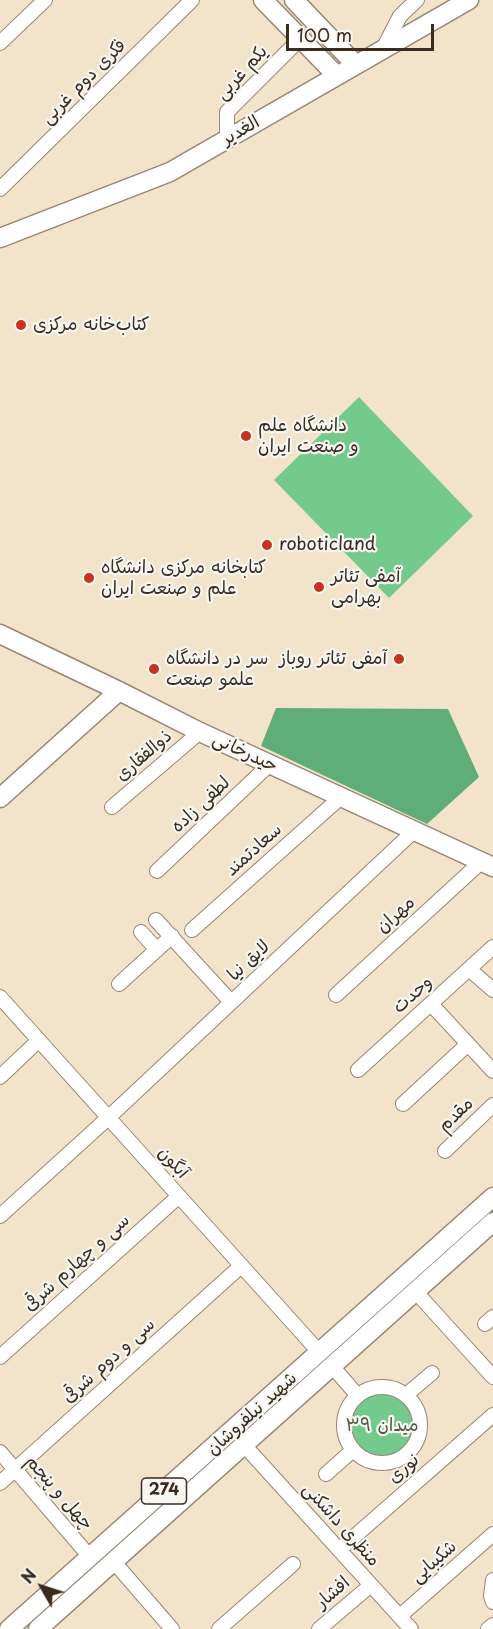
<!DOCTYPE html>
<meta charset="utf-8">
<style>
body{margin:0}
#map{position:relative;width:493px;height:1629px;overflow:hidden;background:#f3e3cb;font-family:"Playpen Sans",sans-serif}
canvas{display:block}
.north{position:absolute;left:12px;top:1557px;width:60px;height:60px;-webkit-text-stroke:4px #f6f6f2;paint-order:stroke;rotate:309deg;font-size:16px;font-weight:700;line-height:24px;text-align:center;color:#3b2a1e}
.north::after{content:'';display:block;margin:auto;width:21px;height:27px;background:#3b2a1e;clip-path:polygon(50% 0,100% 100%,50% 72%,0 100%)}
.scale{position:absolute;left:286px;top:24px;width:148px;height:27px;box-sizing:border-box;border:3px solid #3b2a1e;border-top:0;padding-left:8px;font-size:18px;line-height:21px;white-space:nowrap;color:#3b2a1e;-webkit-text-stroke:4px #f6f6f2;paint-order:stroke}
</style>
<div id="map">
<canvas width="493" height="1629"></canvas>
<div class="north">N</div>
<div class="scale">100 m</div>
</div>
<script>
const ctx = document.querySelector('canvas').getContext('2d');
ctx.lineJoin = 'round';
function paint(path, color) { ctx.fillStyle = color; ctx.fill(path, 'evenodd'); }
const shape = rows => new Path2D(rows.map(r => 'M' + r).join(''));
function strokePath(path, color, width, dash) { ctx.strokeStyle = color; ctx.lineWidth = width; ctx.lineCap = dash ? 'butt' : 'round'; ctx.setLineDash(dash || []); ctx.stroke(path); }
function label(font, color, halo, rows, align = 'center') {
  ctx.font = font + ' "Playpen Sans","Playpen Sans Arabic",sans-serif'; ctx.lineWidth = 4.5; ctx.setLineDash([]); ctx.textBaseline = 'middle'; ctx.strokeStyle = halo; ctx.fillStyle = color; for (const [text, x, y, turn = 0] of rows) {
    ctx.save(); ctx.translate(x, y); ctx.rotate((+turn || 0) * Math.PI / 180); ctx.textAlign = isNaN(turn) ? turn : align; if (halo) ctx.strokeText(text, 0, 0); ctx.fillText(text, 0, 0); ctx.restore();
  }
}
const green = shape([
 [359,397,473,516,389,598,274,480],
 [395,1389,419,1414,418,1438,402,1457,383,1464,353,1450,344,1428,358,1396]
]);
const forest = shape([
 [276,708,448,709,479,777,427,824,261,746]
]);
const minor = shape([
 [0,43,45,0],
 [384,47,400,16,417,0],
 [227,139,227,112,300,39],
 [0,189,192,0],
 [112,807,200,732],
 [157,871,270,764],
 [156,920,231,1002],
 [192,930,341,797],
 [141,932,157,950],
 [469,969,493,990],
 [119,984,172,936],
 [336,995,481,862],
 [0,997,320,1353],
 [431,1004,493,1071],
 [358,1070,493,947],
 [0,1077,39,1040],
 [403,1104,468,1044],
 [445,1151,493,1105],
 [0,1216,108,1118,414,831],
 [416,1292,493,1377],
 [485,1324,493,1317],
 [0,1357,179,1196],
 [332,1366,358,1396],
 '344 1425a38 38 0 1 1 76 0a38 38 0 1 1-76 0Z',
 [406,1395,432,1373],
 [244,1445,411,1629],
 [0,1452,90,1557],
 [326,1474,353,1450],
 [0,1483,241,1266],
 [339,1550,493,1415],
 [114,1562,172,1629],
 [493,1580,491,1596,493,1602],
 [400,1616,493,1534],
 [219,1629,293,1564],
 [319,1629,371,1585],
 [488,1629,493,1625]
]);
const major = shape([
 [263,0,336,75],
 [294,0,355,64],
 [0,238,170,172,469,0],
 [0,634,119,691,200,732,493,867],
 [0,798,119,691],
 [9,1629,493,1197],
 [38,1629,493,1222]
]);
const markers = [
 [21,325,6,"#c8321e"],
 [246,436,6,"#c8321e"],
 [267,545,6,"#c8321e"],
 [89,578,6,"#c8321e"],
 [319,587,6,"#c8321e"],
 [399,659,6,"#c8321e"],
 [154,669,6,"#c8321e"]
];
const shields = [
 [164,1491,45]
];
const shieldNames = [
 ["274",164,1491]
];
const streetNames = [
 ["یکم غربی",242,73,-47],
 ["فکری دوم غربی",84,82,-45],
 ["الغدیر",241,131,-30],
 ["حیدرخانی",245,753,25],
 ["ذوالفقاری",144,756,-41],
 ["لطفی زاده",201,805,-43],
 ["سعادتمند",254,850,-42],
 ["مهران",396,915,-42],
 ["لایق نیا",249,961,-43],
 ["وحدت",413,995,-42],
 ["مقدم",456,1115,-44],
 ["آبگون",173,1163,48],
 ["سی و چهارم شرقی",77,1263,-42],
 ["سی و دوم شرقی",109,1361,-42],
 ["شهید نیلفروشان",252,1414,-42],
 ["نوری",404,1469,-41],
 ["چهل و پنجم",59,1493,49],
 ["منظری داشکنی",341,1525,48],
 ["شکیبایی",434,1562,-41],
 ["افشار",333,1593,-41]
];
const poiNames = [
 ["کتاب‌خانه مرکزی",33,325],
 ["دانشگاه علم",258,426],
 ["و صنعت ایران",258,447],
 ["roboticland",279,545],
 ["کتابخانه مرکزی دانشگاه",101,568],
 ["علم و صنعت ایران",101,589],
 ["آمفی تئاتر",331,577],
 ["بهرامی",331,598],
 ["سر در دانشگاه",166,659],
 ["علمو صنعت",166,680],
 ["آمفی تئاتر روباز",387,659,"right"]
];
const parkNames = [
 ["میدان ۳۹",382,1426]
];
paint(green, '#74c98d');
paint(forest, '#5fad78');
strokePath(minor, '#978674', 16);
strokePath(major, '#978674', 21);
strokePath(minor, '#fff', 14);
strokePath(major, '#fff', 18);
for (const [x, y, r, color] of markers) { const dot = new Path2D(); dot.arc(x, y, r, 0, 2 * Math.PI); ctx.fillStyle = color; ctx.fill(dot); strokePath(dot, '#f6f6f2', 2); }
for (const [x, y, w] of shields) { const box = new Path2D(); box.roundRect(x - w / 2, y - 13, w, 26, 4.5); ctx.fillStyle = '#f6f6f2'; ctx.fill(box); strokePath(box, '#3b2a1e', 1.5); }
label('bold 16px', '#3b2a1e', null, shieldNames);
label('18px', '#3b2a1e', '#f6f6f2', streetNames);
label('18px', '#3b2a1e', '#f6f6f2', poiNames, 'left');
label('18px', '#4c5a3f', '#f6f6f2', parkNames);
</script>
